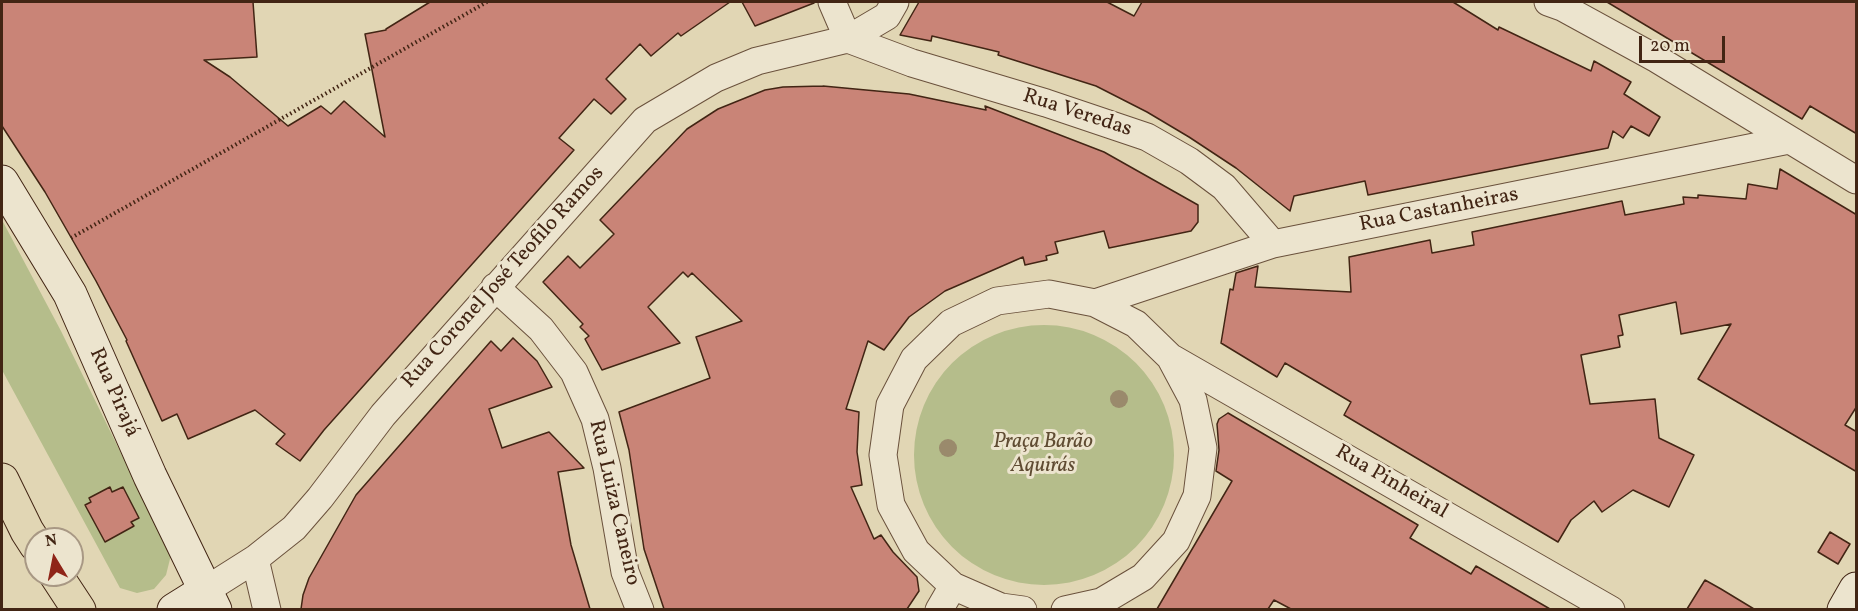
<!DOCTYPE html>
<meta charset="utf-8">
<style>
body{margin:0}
#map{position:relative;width:1858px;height:611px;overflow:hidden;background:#e1d6b4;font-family:Vollkorn,serif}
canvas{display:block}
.frame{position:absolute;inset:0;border:3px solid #422514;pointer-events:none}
.north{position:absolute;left:24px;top:527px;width:60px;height:60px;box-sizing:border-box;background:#ece4ce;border:2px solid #a89884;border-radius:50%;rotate:350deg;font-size:16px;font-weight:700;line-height:24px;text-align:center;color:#422514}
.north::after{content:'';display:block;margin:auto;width:21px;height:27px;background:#8f2418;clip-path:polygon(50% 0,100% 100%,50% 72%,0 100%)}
.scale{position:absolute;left:1639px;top:36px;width:86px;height:27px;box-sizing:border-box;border:3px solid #422514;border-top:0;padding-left:8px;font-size:18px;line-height:21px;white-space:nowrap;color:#422514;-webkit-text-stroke:4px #ece4ce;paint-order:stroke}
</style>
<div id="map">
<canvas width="1858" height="611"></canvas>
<div class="frame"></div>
<div class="north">N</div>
<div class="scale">20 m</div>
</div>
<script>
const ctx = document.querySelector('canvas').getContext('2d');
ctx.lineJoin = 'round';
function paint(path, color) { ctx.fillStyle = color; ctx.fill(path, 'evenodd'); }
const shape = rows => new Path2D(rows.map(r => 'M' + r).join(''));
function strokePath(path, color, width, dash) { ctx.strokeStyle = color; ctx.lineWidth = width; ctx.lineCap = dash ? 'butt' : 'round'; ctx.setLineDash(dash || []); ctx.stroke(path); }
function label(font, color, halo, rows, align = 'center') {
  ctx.font = font + ' Vollkorn,serif'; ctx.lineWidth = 6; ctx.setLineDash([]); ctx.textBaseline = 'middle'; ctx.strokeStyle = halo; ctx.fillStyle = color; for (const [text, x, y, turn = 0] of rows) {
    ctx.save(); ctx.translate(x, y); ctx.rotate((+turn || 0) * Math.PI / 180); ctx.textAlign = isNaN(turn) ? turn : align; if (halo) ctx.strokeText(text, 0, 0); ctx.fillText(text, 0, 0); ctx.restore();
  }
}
const green = shape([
 [2,220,61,331,171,555,166,575,154,589,137,593,120,588,2,370],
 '914 455a130 130 0 1 1 260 0a130 130 0 1 1-260 0Z'
]);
const building = shape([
 [2,2,253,2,257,57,204,60,230,77,288,126,321,106,331,114,344,101,385,137,365,34,386,30,386,29,430,2,730,2,681,36,678,33,651,56,640,44,606,79,626,99,611,114,594,99,559,138,574,150,324,430,300,461,276,444,285,434,255,410,188,439,177,414,162,421,126,341,127,340,96,281,45,192,2,126,2,2],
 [742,2,814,2,814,3,755,26,742,2],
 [919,2,1107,2,1134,16,1142,2,1453,2,1498,30,1499,27,1591,71,1594,61,1631,82,1624,94,1660,117,1649,136,1631,126,1623,138,1613,131,1608,148,1368,195,1365,181,1294,196,1290,211,1236,168,1189,137,1147,112,1096,86,998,55,999,52,932,36,931,41,900,35,919,2],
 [1607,2,1857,2,1857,134,1810,106,1802,119,1607,2],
 [823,86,909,94,986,110,985,106,1104,152,1198,205,1198,222,1191,231,1109,248,1104,231,1055,242,1058,253,1046,256,1047,260,1025,265,1023,257,945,291,909,317,884,350,868,341,846,409,859,412,857,452,862,485,851,487,874,539,881,535,893,552,917,577,919,591,907,609,664,609,644,549,629,450,619,412,710,378,696,337,742,321,692,273,688,277,683,272,648,307,680,343,602,370,585,339,589,336,580,327,583,324,543,282,568,256,580,268,614,234,600,220,687,129,718,109,765,90,783,87,823,86],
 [1780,169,1857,215,1857,406,1845,425,1857,432,1857,472,1698,379,1731,324,1681,334,1676,302,1619,315,1623,335,1618,336,1620,347,1581,355,1590,404,1655,399,1659,438,1694,455,1669,507,1633,490,1602,512,1594,501,1571,520,1558,542,1344,415,1351,402,1285,363,1277,377,1221,343,1230,289,1233,290,1236,273,1258,266,1255,287,1351,292,1349,257,1430,240,1432,253,1474,245,1472,232,1622,201,1625,215,1684,204,1683,197,1698,198,1698,195,1746,199,1748,184,1777,189,1780,169],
 [513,338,537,361,552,387,489,409,502,448,549,432,584,468,558,472,571,545,590,609,301,609,303,595,309,578,356,495,491,341,501,351,513,338],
 [1228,413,1418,525,1410,538,1471,574,1476,566,1550,609,1291,609,1274,600,1268,609,1157,609,1232,481,1216,471,1219,450,1217,424,1219,419,1228,413],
 [110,487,112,492,123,487,139,518,131,522,134,526,105,542,85,505,91,502,89,498,110,487],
 [1830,532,1850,544,1838,564,1818,552,1830,532],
 [1705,580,1721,589,1754,609,1687,609,1705,580]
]);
const path = shape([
 [71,238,487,2]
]);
const street = shape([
 [832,2,848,39],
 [1548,2,1562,7,1657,59,1856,180],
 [848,39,912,63,1046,103,1147,137,1189,161,1224,187,1273,244],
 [495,287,541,329,574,372,595,419,607,468,625,572,640,610],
 [1095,303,1273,244,1789,140],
 [1170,357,1611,610],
 [255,559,267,610],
 [206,590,255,559,294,528,320,498,383,415,645,120,716,78,757,61,848,39,887,16,895,2],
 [939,610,953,586],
 [1023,610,1001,607,953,586,916,551,891,505,883,455,890,405,914,359,951,323,997,301,1049,294,1095,303,1136,324,1170,357,1193,400,1203,448,1197,496,1176,541,1143,577,1101,602,1065,610]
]);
const secondary = shape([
 [2,182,70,294,150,476,215,610],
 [174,610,206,590],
 [1844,610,1856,589]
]);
const highway = shape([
 [2,480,27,531,36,545],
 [56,575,79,610]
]);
const trees = [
 [1119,399],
 [948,448]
];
const streetNames = [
 ["Rua Veredas",1077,114,18],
 ["Rua Castanheiras",1439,211,-11],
 ["Rua Coronel José Teofilo Ramos",504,278,-48],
 ["Rua Pirajá",113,393,66],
 ["Rua Pinheiral",1391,483,30],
 ["Rua Luiza Caneiro",613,503,77]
];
const parkNames = [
 ["Praça Barão",1043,443],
 ["Aquirás",1043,467]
];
paint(green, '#b5bd8b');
paint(building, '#c98477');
strokePath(building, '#422514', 1.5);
strokePath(street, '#6a513c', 29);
strokePath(secondary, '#422514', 35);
strokePath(highway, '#422514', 35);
strokePath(path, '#422514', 4, [1.5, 3]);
strokePath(street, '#ece4ce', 27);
strokePath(secondary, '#ece4ce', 33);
strokePath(highway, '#e1d6b4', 33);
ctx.fillStyle = '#9a8a6c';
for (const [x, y] of trees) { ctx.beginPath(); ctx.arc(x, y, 9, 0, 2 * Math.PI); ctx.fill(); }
label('21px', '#422514', '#ece4ce', streetNames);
label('italic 21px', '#5f4b32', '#ece4ce', parkNames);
</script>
